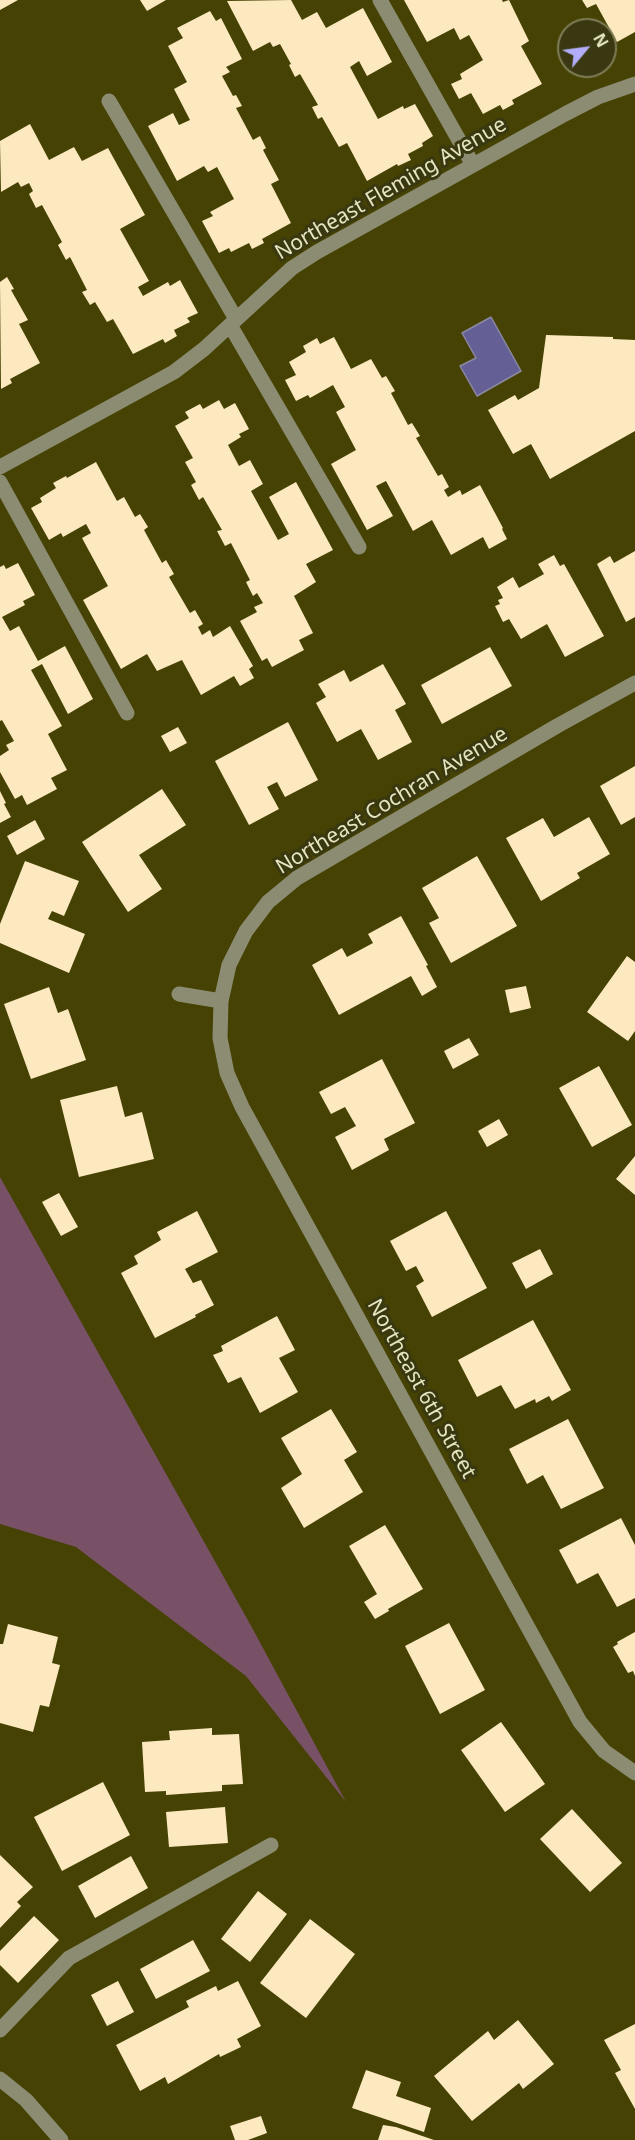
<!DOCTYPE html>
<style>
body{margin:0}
#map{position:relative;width:635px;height:2140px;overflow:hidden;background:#454204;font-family:"Noto Sans",sans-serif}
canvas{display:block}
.north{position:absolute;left:557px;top:18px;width:60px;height:60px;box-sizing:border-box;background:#393810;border:2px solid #7e7d56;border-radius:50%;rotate:61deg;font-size:16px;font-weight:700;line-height:24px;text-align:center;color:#e5e5c0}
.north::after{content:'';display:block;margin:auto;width:21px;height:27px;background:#b2adf9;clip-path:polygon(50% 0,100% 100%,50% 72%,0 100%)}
</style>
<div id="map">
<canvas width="635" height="2140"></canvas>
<div class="north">N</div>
</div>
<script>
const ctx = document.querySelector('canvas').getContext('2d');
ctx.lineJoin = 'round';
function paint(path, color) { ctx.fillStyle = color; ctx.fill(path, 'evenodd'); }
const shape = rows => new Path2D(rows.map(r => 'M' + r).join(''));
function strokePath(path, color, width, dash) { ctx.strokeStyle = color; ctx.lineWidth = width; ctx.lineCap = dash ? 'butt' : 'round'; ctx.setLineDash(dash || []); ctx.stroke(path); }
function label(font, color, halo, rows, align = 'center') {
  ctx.font = font + ' "Noto Sans",sans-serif'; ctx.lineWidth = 6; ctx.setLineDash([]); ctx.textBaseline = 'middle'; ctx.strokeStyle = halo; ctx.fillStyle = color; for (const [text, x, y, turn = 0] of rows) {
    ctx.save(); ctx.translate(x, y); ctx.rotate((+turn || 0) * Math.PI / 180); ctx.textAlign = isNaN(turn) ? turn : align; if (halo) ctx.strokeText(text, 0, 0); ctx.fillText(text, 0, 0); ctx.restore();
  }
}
const green = shape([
 [0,1177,250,1624,346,1802,246,1676,76,1547,0,1524]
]);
const water = shape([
 [491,317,521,371,477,396,460,366,476,358,462,333,491,317]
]);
const building = shape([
 [0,0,18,0,0,10],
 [140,0,166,0,147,11],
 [291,0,302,20,317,12,326,28,363,8,392,62,367,76,359,61,350,67,378,119,403,106,404,109,415,104,433,136,422,143,423,146,408,154,411,160,398,166,397,164,367,181,347,143,339,147,322,117,318,119,312,107,318,105,300,74,295,77,289,65,291,64,280,44,273,47,270,42,253,51,227,1],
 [404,0,502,0,503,2,509,0,529,41,521,46,542,84,512,100,514,104,503,110,500,105,483,114,471,93,459,99,451,84,462,79,460,74,483,60,469,35,460,40,454,28,427,42],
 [582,0,635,0,635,32,617,42,596,4,587,8],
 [210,11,216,21,221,18,242,59,226,67,230,72,222,76,233,96,236,95,242,106,236,108,253,140,260,136,266,148,263,150,279,180,271,184,291,223,262,239,264,243,252,249,249,243,231,252,229,248,219,253,202,221,213,216,210,212,234,199,217,167,208,172,204,166,177,181,148,126,173,113,179,125,190,120,174,89,187,82,168,46,183,38,177,28],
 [30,124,49,160,74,147,82,161,108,148,145,215,120,229,149,281,138,287,143,296,168,282,170,286,180,280,198,313,187,318,190,322,174,330,177,336,165,343,163,339,133,354,113,319,107,322,95,302,90,305,82,292,87,290,70,257,66,260,58,245,62,242,42,205,36,208,29,194,33,191,29,183,21,187,18,182,1,192,0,141],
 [7,277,14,289,11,290,28,320,19,324,40,363,10,379,12,383,1,389,0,282],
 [546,335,613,337,613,339,635,340,635,431,550,479,531,444,513,454,488,410,515,395,518,400,539,388],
 [334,337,351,369,371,359,382,378,386,376,395,391,391,393,408,425,412,423,420,436,416,438,438,476,442,474,449,487,444,490,448,497,460,490,462,495,480,485,503,528,502,529,507,539,489,549,483,537,451,555,432,520,413,531,386,481,376,486,393,516,367,530,331,464,356,450,336,412,345,407,333,385,310,398,308,395,296,401,285,380,296,375,289,362,306,352,303,346,317,338,320,344],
 [219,400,224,409,235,403,249,429,239,434,241,437,228,445,239,466,250,460,263,484,251,491,278,540,289,534,269,497,296,482,333,550,306,564,316,582,294,596,313,633,299,640,304,650,272,667,267,658,262,661,240,621,257,612,254,607,263,603,257,593,253,596,246,582,250,580,231,543,225,546,217,531,222,530,203,497,199,500,191,485,196,482,185,462,193,458,175,426,189,418,185,412,200,404,203,409],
 [96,462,117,501,124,497,135,517,140,514,148,527,144,530,162,563,166,560,174,574,169,577,190,613,195,610,203,624,198,627,202,635,210,630,213,637,230,626,253,666,249,669,254,678,240,686,234,676,201,695,182,660,157,671,147,654,121,669,83,600,108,586,82,538,91,533,86,524,63,537,61,533,49,540,31,508,42,502,40,498,56,488,53,483,66,476,67,478],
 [635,551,635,617,626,622,597,564,610,556,614,563],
 [554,555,560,566,564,564,604,636,565,657,547,624,521,639,509,619,503,622,495,606,500,604,498,600,503,598,497,587,513,577,519,588,544,574,538,564],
 [18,563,35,595,23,601,25,605,2,617,10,631,19,626,38,661,65,646,93,699,68,714,42,664,31,670,62,726,48,734,67,770,51,778,57,789,27,805,22,795,15,799,0,772,0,756,9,750,6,745,14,741,2,720,0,721,0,567,4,565,6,569],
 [490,647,512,686,442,724,421,685],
 [383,664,406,704,395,710,412,742,378,760,361,729,337,742,316,703,326,697,318,684,344,670,350,682],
 [288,722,318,780,285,797,277,782,267,787,279,809,249,825,215,761],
 [178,727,187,743,170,752,161,736],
 [635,766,635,817,621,825,600,786],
 [162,789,186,825,139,855,162,889,128,912,82,842],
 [0,791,6,803,4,804,11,817,0,823],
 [589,817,610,854,577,873,580,878,541,901,506,838,543,818,554,837],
 [35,820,45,839,17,855,7,836],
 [477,856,517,926,451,963,429,923,439,918,422,888],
 [25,861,79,881,64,916,52,911,48,919,85,934,69,973,0,943,0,924],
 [401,916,428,965,426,966,437,987,422,996,411,976,339,1015,312,965,342,948,347,957,373,943,368,934],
 [627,956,635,962,635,1031,628,1041,587,1012],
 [526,986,531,1008,510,1013,505,990],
 [49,987,58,1013,68,1009,86,1060,31,1079,4,1004],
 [469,1038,479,1055,453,1069,444,1051],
 [382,1059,415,1123,384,1139,389,1150,352,1170,335,1137,356,1126,345,1107,331,1114,319,1092],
 [599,1066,632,1125,592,1147,559,1088],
 [117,1086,125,1117,142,1112,154,1159,79,1177,60,1100],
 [499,1119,508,1135,487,1147,478,1131],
 [635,1156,635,1195,616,1179],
 [59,1193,78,1227,61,1236,42,1202],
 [197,1211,218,1252,185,1269,193,1283,201,1280,214,1305,195,1315,196,1317,155,1338,121,1273,138,1264,134,1256,161,1240,157,1232],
 [446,1211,487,1288,432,1317,416,1286,424,1281,416,1266,406,1271,390,1241],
 [540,1249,553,1274,526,1289,512,1263],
 [277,1316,295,1350,279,1358,298,1392,260,1413,241,1377,228,1383,213,1355,223,1351,221,1346],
 [533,1320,571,1390,552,1401,549,1396,536,1403,535,1399,515,1409,501,1385,477,1397,458,1360],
 [331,1409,357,1452,344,1460,363,1492,304,1528,281,1488,302,1474,281,1438],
 [568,1419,604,1488,561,1509,543,1475,527,1484,509,1449],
 [621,1518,635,1545,635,1598,617,1607,598,1573,577,1584,559,1550],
 [385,1525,423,1589,388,1609,389,1611,375,1619,364,1602,377,1594,349,1546],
 [449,1623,485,1690,440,1714,405,1646],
 [8,1624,58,1637,52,1663,60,1665,49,1707,40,1705,33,1732,0,1723,0,1644,3,1644],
 [635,1632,635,1676,633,1671,628,1673,613,1647,618,1644,617,1642],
 [501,1722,545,1784,505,1812,461,1750],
 [212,1728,212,1735,239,1734,243,1784,222,1785,222,1791,166,1795,166,1791,145,1792,142,1742,170,1740,169,1731],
 [103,1782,130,1835,62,1871,34,1817],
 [225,1807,228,1843,169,1847,166,1812],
 [572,1809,622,1863,590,1892,540,1839],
 [0,1855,33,1887,17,1902,21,1906,0,1928],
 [131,1856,148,1888,95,1918,78,1886],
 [258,1891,287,1914,250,1962,221,1939],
 [34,1916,59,1940,18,1983,0,1965,0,1951],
 [310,1919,355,1954,306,2018,260,1983],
 [193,1940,210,1971,156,1999,140,1969],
 [118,1981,134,2012,107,2026,91,1995],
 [238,1981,261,2026,237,2039,241,2047,220,2057,219,2054,168,2084,165,2077,140,2091,116,2045,189,2007,186,2001,216,1986,218,1991],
 [518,2020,554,2064,523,2089,519,2083,472,2121,434,2076,488,2031,494,2040],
 [635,2024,635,2109,615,2073,621,2070,604,2040],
 [366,2070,401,2082,396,2096,431,2108,424,2132,352,2108],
 [261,2116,267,2133,248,2140,235,2140,230,2126],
 [383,2125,396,2127,434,2140,378,2140]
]);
const minor = shape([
 [380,0,473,165],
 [109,101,236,319],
 [230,325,359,547],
 [0,467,174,372,204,349,292,268,317,252,565,114,598,97,635,84],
 [0,482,127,713],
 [635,683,557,726,297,878,268,902,246,931,229,965,221,1001,220,1038,227,1073,242,1107,580,1722,604,1751,635,1773],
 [179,994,221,1001],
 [0,2030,69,1958,271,1845],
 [0,2079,26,2100,61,2140]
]);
const streetNames = [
 ["Northeast Fleming Avenue",391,189,-30],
 ["Northeast Cochran Avenue",392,801,-31],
 ["Northeast 6th Street",421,1389,61]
];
paint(green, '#795166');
paint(water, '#646095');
strokePath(water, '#8b88a2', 1.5);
paint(building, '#fce9c0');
strokePath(minor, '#8c8c72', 15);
label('21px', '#e5e5c0', '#393810', streetNames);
</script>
